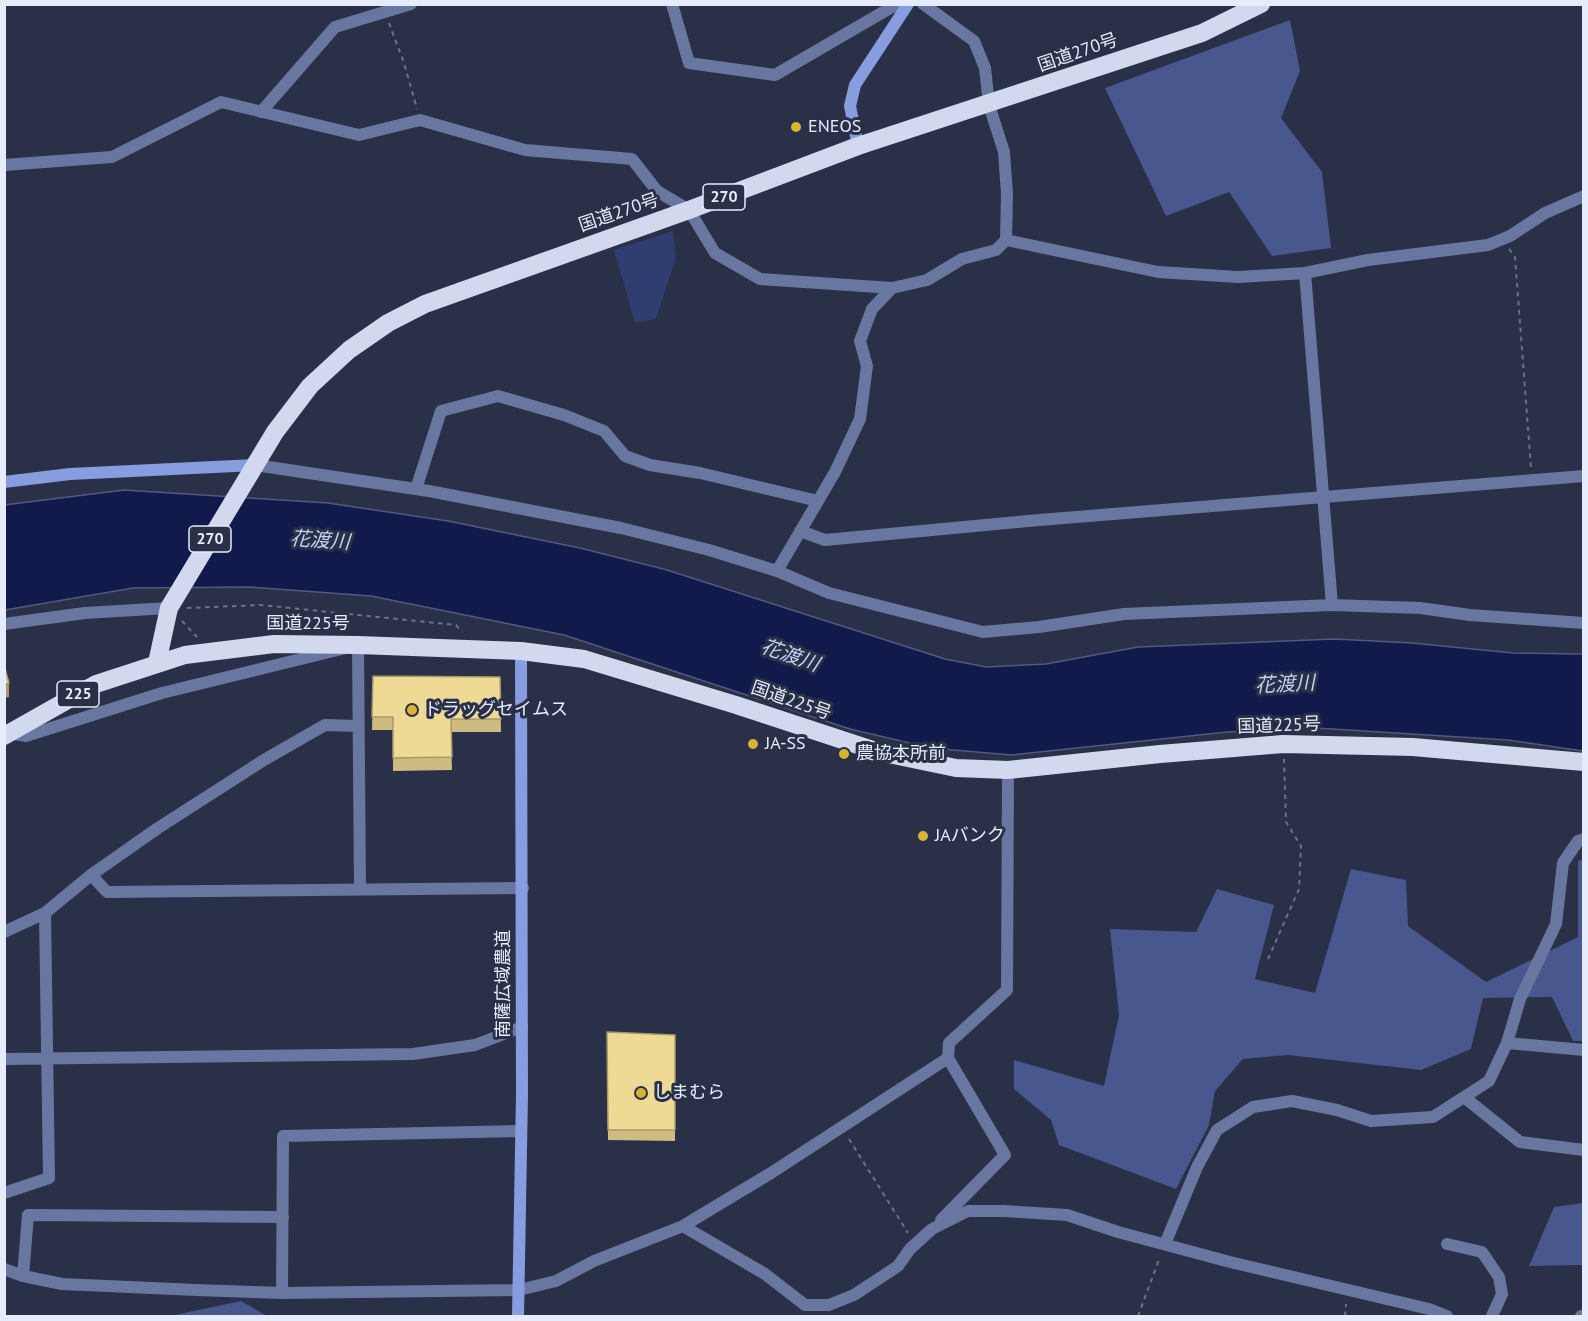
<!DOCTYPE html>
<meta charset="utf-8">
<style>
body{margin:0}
#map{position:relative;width:1588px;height:1321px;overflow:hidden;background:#293047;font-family:"PT Sans",sans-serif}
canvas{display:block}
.frame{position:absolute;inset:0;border:6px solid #e6ecfb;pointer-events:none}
</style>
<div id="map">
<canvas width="1588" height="1321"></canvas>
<div class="frame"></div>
</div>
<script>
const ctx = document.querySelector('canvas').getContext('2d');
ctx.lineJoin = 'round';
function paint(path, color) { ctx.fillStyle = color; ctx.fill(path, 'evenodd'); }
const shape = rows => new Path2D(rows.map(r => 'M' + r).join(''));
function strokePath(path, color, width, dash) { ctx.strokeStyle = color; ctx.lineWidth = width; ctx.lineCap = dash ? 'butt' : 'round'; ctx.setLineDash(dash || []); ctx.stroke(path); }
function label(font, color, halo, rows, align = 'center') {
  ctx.font = font + ' "PT Sans","Noto Sans JP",sans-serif'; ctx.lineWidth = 6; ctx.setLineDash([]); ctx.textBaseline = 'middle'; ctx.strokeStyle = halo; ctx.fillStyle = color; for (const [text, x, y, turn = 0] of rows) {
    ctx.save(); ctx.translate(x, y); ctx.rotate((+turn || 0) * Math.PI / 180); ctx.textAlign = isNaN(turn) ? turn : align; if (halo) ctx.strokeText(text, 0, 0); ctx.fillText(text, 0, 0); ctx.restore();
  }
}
const green = shape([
 [673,231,676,258,656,319,635,323,614,250]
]);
const forest = shape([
 [1290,20,1300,71,1281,118,1322,172,1331,248,1272,256,1229,192,1166,216,1105,88],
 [1583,859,1583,1041,1573,1041,1552,997,1483,998,1471,1049,1421,1070,1288,1055,1243,1059,1215,1091,1209,1125,1176,1189,1059,1145,1051,1120,1014,1089,1014,1060,1104,1086,1119,1015,1110,929,1196,932,1217,889,1274,905,1255,979,1315,993,1351,869,1406,880,1408,926,1486,982,1578,937,1578,861],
 [1583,1203,1583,1265,1529,1266,1554,1207],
 [241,1301,267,1316,170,1316]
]);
const water = shape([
 [124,490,328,503,448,521,580,548,667,570,945,659,986,667,1046,664,1138,647,1335,639,1412,643,1513,653,1583,654,1583,751,1508,740,1316,728,1227,732,1011,755,931,748,850,729,564,635,371,596,249,587,133,588,5,610,4,505,124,490]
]);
const path = shape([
 [389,23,404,63,417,109],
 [1509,249,1515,257,1531,468],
 [187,608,261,605,456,625,462,632],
 [182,621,197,637],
 [1268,959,1299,889,1301,846,1286,822,1284,759],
 [849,1139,908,1233],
 [1138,1316,1160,1257],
 [1345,1316,1346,1304]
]);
const street = shape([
 [672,4,689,63,775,75,897,4],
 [261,112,335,27,411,4],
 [4,165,112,157,221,102,359,135,420,120,525,150,632,159,657,191,689,210,715,253,760,279,892,288],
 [1006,240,1158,272,1238,277,1305,273,1368,260,1488,245,1510,236,1545,213,1584,196],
 [1305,273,1332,605],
 [255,465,429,491,621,528,709,550,777,571,829,593,983,632,1039,627,1124,614,1332,605,1420,608,1470,615,1584,623],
 [416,489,441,411,498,396,564,415,604,431,625,456,650,465,700,473,818,501],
 [800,531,825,540,1039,520,1584,476],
 [777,571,835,472,860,419,867,366,860,341,872,309,892,288,927,280,962,259,996,250,1006,240,1007,194,1004,152,989,105,985,68,974,41,923,4],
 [4,624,85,613,169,608],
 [10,733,26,736,162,693,358,645,360,888],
 [91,875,107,892,523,888],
 [4,932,45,913,91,875,158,828,264,760,325,725,358,726],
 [1507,1043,1584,1050],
 [4,1059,413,1054,475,1045,522,1027],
 [1464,1097,1520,1142,1584,1150],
 [4,1193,49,1178,45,913],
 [941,1220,1005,1155,948,1058,949,1043,1007,990,1008,770],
 [683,1226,771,1173,948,1058],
 [1165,1244,1197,1167,1217,1130,1253,1107,1292,1101,1337,1110,1371,1121,1433,1117,1489,1081,1507,1043,1520,999,1556,924,1563,863,1578,841,1584,839],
 [1447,1244,1482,1252,1499,1277,1502,1294,1492,1316],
 [4,1269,23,1276,62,1284,196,1290,282,1293,519,1290,556,1281,594,1261,683,1226,765,1274,805,1305,829,1305,854,1295,898,1266,910,1249,932,1229,968,1211,1003,1211,1067,1215,1118,1232,1230,1262,1429,1309,1447,1316],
 [23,1276,28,1215,283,1217],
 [282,1293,283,1136,521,1131],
 [1581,1316,1584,1316]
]);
const secondary = shape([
 [858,146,850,106,855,85,908,4],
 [4,482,70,474,255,465],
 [518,1316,522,1094,521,651]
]);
const highway = shape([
 [157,663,169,608,275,432,310,386,349,350,388,323,425,304,689,210,858,146,1202,33,1261,4],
 [4,736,96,684,185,655,274,644,358,645,521,651,584,659,736,705,879,752,956,768,1008,770,1160,754,1283,744,1413,747,1584,762]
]);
const wall = shape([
 [373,676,500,677,501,732,451,732,452,770,393,771,393,730,372,730],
 [607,1032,675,1035,675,1141,608,1140]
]);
const shadedWall = shape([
 [9,683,9,697,4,698,4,684]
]);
const building = shape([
 [4,665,9,683,4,684,4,665],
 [373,676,500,677,501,719,451,719,452,757,393,758,393,717,372,717,373,676],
 [607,1032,675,1035,675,1130,608,1130,607,1032]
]);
const markers = [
 [796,127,6,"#d6b534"],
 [412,710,6,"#d6b534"],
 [753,744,6,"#d6b534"],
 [844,754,6,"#d6b534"],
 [923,836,6,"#d6b534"],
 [641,1093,6,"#d6b534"]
];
const shields = [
 [724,197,42],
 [210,539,42],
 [78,694,42]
];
const shieldNames = [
 ["270",724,197],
 ["270",210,539],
 ["225",78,694]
];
const streetNames = [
 ["国道270号",1078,53,-19],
 ["国道270号",619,213,-19],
 ["国道225号",308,624],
 ["国道225号",791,701,19],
 ["国道225号",1279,726,-2],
 ["南薩広域農道",504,984,-90]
];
const poiNames = [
 ["ENEOS",808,127],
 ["ドラッグセイムス",424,710],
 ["JA-SS",765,744],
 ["農協本所前",856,754],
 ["JAバンク",935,836],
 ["しまむら",653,1093]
];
const waterNames = [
 ["花渡川",320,541,4],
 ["花渡川",790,656,19],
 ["花渡川",1285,685,-3]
];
paint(green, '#303d70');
paint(forest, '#48578d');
paint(water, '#121a4b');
strokePath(water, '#525980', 1.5);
strokePath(path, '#6c7287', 2, [4.5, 4.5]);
strokePath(street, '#6976a0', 12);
strokePath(secondary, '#889ce0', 12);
strokePath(highway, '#d2d9ee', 18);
paint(wall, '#cdbb7f');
paint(shadedWall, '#a79968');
paint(building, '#eeda94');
strokePath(building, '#a79968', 1.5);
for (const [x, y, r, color] of markers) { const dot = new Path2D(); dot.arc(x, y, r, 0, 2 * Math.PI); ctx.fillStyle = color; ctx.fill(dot); strokePath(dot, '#293047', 2); }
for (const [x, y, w] of shields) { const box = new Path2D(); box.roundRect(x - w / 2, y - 13, w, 26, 4.5); ctx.fillStyle = '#293047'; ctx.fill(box); strokePath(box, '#e6ecfb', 1.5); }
label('bold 16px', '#e6ecfb', null, shieldNames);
label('18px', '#e6ecfb', '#293047', streetNames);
label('18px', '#e6ecfb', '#293047', poiNames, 'left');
label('italic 20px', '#c7d2f3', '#293047', waterNames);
</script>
